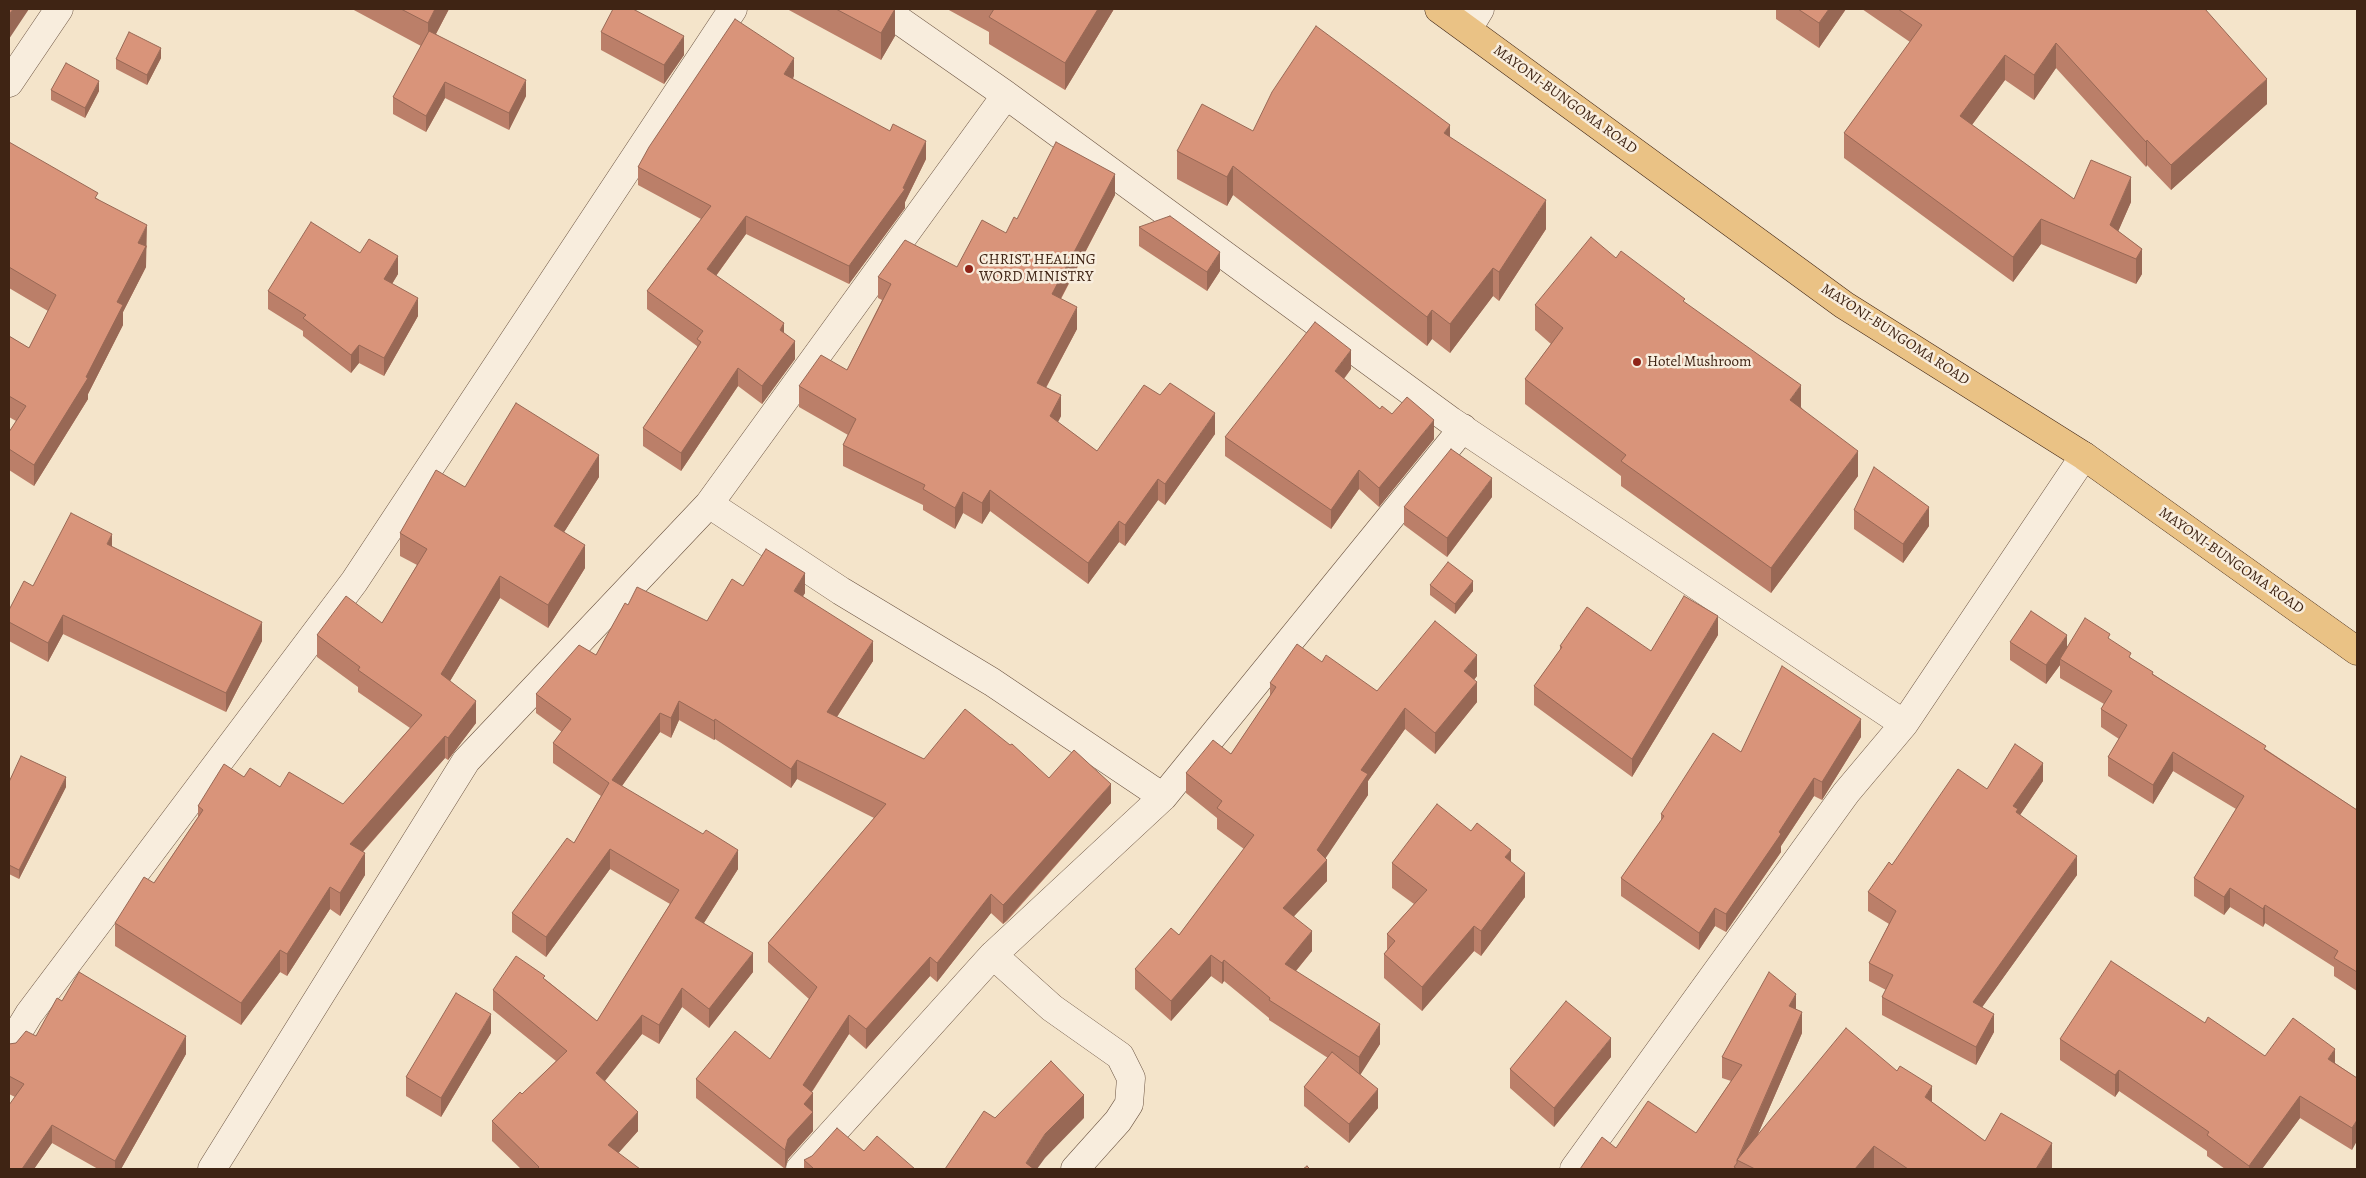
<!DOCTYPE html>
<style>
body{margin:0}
#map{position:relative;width:2366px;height:1178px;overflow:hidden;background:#f4e4ca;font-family:Alegreya,serif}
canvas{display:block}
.frame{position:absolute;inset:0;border:10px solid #3f2414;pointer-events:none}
</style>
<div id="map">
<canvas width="2366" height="1178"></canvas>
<div class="frame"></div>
</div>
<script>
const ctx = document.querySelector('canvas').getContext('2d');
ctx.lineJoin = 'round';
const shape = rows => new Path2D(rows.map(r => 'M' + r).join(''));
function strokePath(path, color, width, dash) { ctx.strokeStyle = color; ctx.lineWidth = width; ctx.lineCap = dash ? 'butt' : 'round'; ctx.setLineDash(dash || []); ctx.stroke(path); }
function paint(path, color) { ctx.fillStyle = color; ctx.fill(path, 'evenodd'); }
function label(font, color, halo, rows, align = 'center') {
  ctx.font = font + ' Alegreya,serif'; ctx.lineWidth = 5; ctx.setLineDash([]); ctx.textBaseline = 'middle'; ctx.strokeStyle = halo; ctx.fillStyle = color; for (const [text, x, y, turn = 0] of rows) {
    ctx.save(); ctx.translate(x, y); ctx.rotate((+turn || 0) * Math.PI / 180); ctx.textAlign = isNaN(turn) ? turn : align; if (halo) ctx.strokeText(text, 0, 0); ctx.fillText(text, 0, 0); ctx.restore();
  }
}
const minor = shape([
 [883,9,1006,95],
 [1468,29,1480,9],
 [9,83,59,9],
 [709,504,841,591,992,682,1163,797],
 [993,955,1052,1008,1120,1056,1131,1078,1129,1104,1118,1121,1075,1169],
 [9,1047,29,1014,354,582,733,9],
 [212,1169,466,761,709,504,1006,95,1451,421,1904,724,2084,456],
 [800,1169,993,955,1163,797,1463,428],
 [1574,1169,1846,793,1904,724]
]);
const primary = shape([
 [1439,9,1844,305,2084,456,2357,651]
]);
const wall = shape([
 [352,9,449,9,436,34,526,96,509,130,445,98,426,132,393,114,393,97,421,46],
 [787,9,894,9,895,36,881,60],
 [947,9,1114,9,1065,90,989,44,989,32],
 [1776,9,1846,9,1819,48,1776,19],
 [1862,9,2205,9,2267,104,2171,190,2147,165,2146,167,2056,68,2034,100,2005,80,1972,125,2074,199,2131,202,2118,231,2142,249,2142,274,2136,284,2041,244,2013,282,1844,158,1844,133,1910,42],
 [601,32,684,55,664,84,601,50],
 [161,58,147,85,116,69,116,59],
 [794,76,793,79,926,159,905,202,905,208,849,284,746,234,716,276,784,333,795,359,762,404,738,386,681,471,643,446,643,428,697,348,697,346,647,309,647,291,701,219,638,185,638,167],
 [51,90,99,91,85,118,51,100],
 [1253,131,1450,137,1546,229,1499,301,1493,296,1450,353,1432,339,1427,346,1233,195,1227,206,1177,179,1177,151],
 [9,142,98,199,147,246,146,249,146,267,123,312,123,325,88,394,88,399,34,486,9,470,9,432,16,421,9,417,9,336,29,348,48,311,9,288],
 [1115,195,1061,299,1077,329,1046,388,1061,416,1058,422,1097,451,1215,434,1165,505,1158,500,1125,546,1119,542,1088,584,990,511,982,524,963,513,955,529,923,510,923,505,843,466,843,445,848,435,799,407,799,386,847,370,882,300,878,298,878,277,957,267,1006,233,1017,219],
 [1139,227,1220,271,1207,291,1139,246],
 [360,253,398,274,392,284,418,316,384,376,359,363,351,373,303,336,303,331,268,309,268,291],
 [1616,258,1685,303,1801,407,1858,476,1771,593,1621,486,1621,476,1525,404,1525,379,1551,344,1535,330,1535,305],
 [1351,369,1344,379,1380,409,1392,414,1434,439,1379,507,1359,489,1331,529,1225,456,1225,437],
 [599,477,564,532,585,568,548,628,500,598,450,681,476,723,448,760,445,758,363,852,365,875,340,916,330,909,287,976,280,972,241,1025,115,946,115,923,154,883,198,817,198,806,244,777,343,804,410,728,358,692,358,687,317,657,317,635,382,623,417,565,400,556,400,533,465,487],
 [1492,497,1447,557,1404,525,1404,507],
 [1854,510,1929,526,1903,563,1854,529],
 [112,547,262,641,226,712,63,634,48,662,9,641,9,610,33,586],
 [1430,585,1473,591,1455,614,1430,595],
 [743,586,805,593,803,596,873,661,837,717,924,759,1049,778,1111,803,1007,921,1003,924,991,913,937,982,930,976,866,1049,849,1034,812,1092,813,1131,788,1159,785,1169,696,1098,696,1079,770,1059,809,999,768,962,768,943,874,818,797,779,791,788,715,739,714,740,679,720,671,738,660,732,622,786,738,869,704,923,753,972,709,1028,682,1007,659,1044,642,1034,605,1081,638,1131,618,1153,640,1169,521,1169,492,1141,492,1121,522,1094,556,1061,493,1010,493,990,545,979,597,1021,670,904,610,869,546,957,512,932,512,913,574,843,601,796,553,763,553,743,562,732,536,713,536,694,596,655,628,605,707,621],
 [1718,635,1632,777,1534,705,1534,686,1560,650,1560,646,1651,651],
 [2110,640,2131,658,2153,674,2357,810,2357,991,2334,976,2334,967,2265,923,2263,927,2230,907,2224,915,2194,896,2194,878,2236,809,2173,771,2153,804,2108,776,2108,757,2119,739,2101,727,2101,709,2104,704,2060,678,2060,665,2046,684,2010,660,2010,642,2067,647],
 [1322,662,1377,691,1477,676,1474,680,1477,702,1435,754,1405,729,1368,781,1368,795,1325,858,1327,881,1294,916,1312,951,1296,971,1380,1044,1360,1074,1378,1108,1349,1143,1304,1106,1304,1087,1328,1058,1269,1020,1269,1018,1224,981,1222,984,1211,976,1171,1021,1135,989,1135,969,1179,935,1244,849,1217,829,1217,818,1186,793,1186,773,1231,754,1270,696,1270,683],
 [1861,737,1822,800,1814,796,1781,846,1781,852,1726,932,1715,926,1699,950,1621,896,1621,878,1661,821,1661,814,1741,752],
 [2043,781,2020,815,2077,875,1982,1007,1994,1032,1976,1065,1882,1015,1882,997,1886,990,1869,981,1869,963,1889,924,1868,911,1868,892,1892,865,1987,789],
 [9,782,66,787,19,879,9,874],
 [1511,862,1525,897,1481,956,1474,951,1422,1011,1384,978,1384,954,1387,950,1387,934,1414,904,1392,888,1392,863],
 [62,1001,186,1054,121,1169,98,1169,52,1143,34,1169,9,1169,15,1097,9,1094,9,1044,16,1043,36,1036],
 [1796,1009,1802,1033,1758,1134,1932,1102,1985,1141,2052,1169,1580,1169,1616,1148,1696,1133,1731,1081,1722,1078,1722,1057],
 [2205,1023,2265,1056,2335,1063,2357,1078,2352,1150,2300,1118,2262,1169,2225,1169,2207,1156,2207,1151,2119,1091,2115,1097,2060,1060,2060,1039],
 [491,1033,441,1117,406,1096,406,1077],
 [1611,1057,1554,1127,1510,1088,1510,1069],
 [864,1151,915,1169,804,1169,804,1160]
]);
const shadedWall = shape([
 [13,9,29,9,9,39,9,15],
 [435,9,449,9,428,49,428,23],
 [895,9,895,36,881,60,881,33],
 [1098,9,1114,9,1065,90,1065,63],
 [1829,9,1846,9,1819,48,1819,23],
 [684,36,684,55,664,84,664,65],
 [2056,43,2056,68,2034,100,2034,75],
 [161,48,161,58,147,85,147,75],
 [2005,55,2005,80,1960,141,1960,116],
 [794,58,794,76,784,92,784,74],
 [2267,79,2267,104,2171,190,2171,165],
 [526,80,526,96,509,130,509,113],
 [99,81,99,91,85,118,85,108],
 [445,82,445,98,426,132,426,116],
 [1450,125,1450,153,1444,133],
 [2147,140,2147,165,2146,167,2146,142],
 [926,141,926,159,905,202,905,208,849,284,849,266,903,188],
 [1233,166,1233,195,1227,206,1227,177],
 [1115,174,1115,195,1052,315,1052,294],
 [2131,177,2131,202,2111,248,2110,225],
 [1546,200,1546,229,1499,301,1499,272],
 [746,216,746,234,707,288,707,269],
 [2041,219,2041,244,2013,282,2013,257],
 [147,225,146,267,123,312,123,325,88,394,88,399,34,486,34,465,86,377,117,302,138,243],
 [2142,249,2142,274,2136,284,2136,259],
 [1220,252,1220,271,1207,291,1207,272],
 [398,256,398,274,384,297,384,279],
 [1493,268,1493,296,1450,353,1450,324],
 [418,298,418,316,384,376,384,358],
 [1077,307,1077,329,1037,404,1037,383],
 [1432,310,1432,339,1427,346,1427,317],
 [784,323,784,342,780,330],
 [795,341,795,359,762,404,762,386],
 [359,345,359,363,351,373,351,355],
 [1351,350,1351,369,1335,390,1335,371],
 [738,368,738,386,681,471,681,453],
 [1801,385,1801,410,1790,400],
 [1061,395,1061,416,1050,437,1050,416],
 [1215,413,1215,434,1165,505,1165,484],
 [1434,420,1434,439,1379,507,1379,488],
 [1858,451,1858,476,1771,593,1771,568],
 [599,455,599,477,554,548,554,526],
 [1359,470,1359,489,1331,529,1331,510],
 [1492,478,1492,497,1447,557,1447,538],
 [1158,479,1158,500,1125,546,1125,525],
 [990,490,990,511,982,524,982,503],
 [963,492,963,513,955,529,955,508],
 [1929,507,1929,526,1903,563,1903,544],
 [1119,521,1119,542,1088,584,1088,563],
 [112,534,112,553,107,544],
 [585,545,585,568,548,628,548,605],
 [805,573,805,593,794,610,794,591],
 [500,576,500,598,441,696,441,674],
 [1473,581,1473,591,1455,614,1455,604],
 [63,615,63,634,48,662,48,643],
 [1718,616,1718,635,1632,777,1632,759],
 [262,622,262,641,226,712,226,693],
 [2067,635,2067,654,2060,659,2060,665,2046,684,2046,665],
 [873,641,873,661,827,732,827,712],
 [1477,655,1477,676,1464,692,1464,671],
 [1477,682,1477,702,1435,754,1435,733],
 [476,701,476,723,448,760,448,738],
 [679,701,679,720,671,738,671,718],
 [1405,708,1405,729,1368,781,1368,795,1317,871,1317,850,1361,770],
 [660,713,660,732,612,800,612,780],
 [715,719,715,739,714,740,714,721],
 [1861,719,1861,737,1822,800,1822,782],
 [445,736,445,758,350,866,350,844],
 [2173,752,2173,771,2153,804,2153,785],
 [797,760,797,779,791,788,791,769],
 [2043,763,2043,781,2018,818,2013,806],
 [66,777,66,787,19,879,19,870],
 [1814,778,1814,796,1781,846,1781,852,1726,932,1726,914],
 [1111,784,1111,803,1003,924,1003,905],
 [610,849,610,869,546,957,546,937],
 [738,850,738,869,695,937,695,918],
 [1511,850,1511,874,1505,857],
 [365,853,365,875,340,916,340,893],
 [2077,856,2077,875,1973,1020,1973,1002],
 [1327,860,1327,881,1283,928,1283,908],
 [1525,873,1525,897,1481,956,1481,931],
 [330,887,330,909,287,976,287,954],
 [2230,888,2230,907,2224,915,2224,897],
 [991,894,991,913,937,982,937,963],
 [2265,905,2265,923,2263,927,2263,909],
 [1715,908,1715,926,1699,950,1699,933],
 [1474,926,1474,951,1422,1011,1422,987],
 [1312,931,1312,951,1285,984,1285,964],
 [280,950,280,972,241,1025,241,1003],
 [753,953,753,972,709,1028,709,1009],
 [1211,955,1211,976,1171,1021,1171,1001],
 [930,957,930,976,866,1049,866,1029],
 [1224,960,1224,981,1222,984,1222,963],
 [682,988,682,1007,659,1044,659,1025],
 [1796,994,1796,1015,1789,1006],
 [1802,1012,1802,1033,1745,1164,1738,1160],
 [491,1014,491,1033,441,1117,441,1098],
 [1994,1014,1994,1032,1976,1065,1976,1047],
 [642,1015,642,1034,596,1092,596,1073],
 [849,1015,849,1034,803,1105,803,1085],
 [1380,1024,1380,1044,1359,1077,1359,1057],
 [186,1036,186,1054,121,1169,115,1169,115,1161],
 [1611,1038,1611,1057,1554,1127,1554,1108],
 [2335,1049,2335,1070,2328,1059],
 [2119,1070,2119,1091,2115,1097,2115,1075],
 [1932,1086,1932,1114,1925,1097],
 [1378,1089,1378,1108,1349,1143,1349,1124],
 [813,1093,813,1131,788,1159,785,1169,785,1150,788,1139,804,1104],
 [1084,1095,1084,1118,1045,1158,1037,1169,1026,1169,1026,1163,1045,1134],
 [2300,1096,2300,1118,2262,1169,2249,1169,2249,1166],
 [638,1112,638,1131,608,1165,608,1145],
 [2357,1120,2357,1141,2352,1150,2352,1128],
 [52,1125,52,1143,34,1169,22,1169],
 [2052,1143,2052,1169,2036,1169],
 [1874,1146,1874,1169,1855,1169]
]);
const building = shape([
 [9,9,13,9,9,15,9,9],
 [401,9,435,9,428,23,401,9],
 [613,9,633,9,684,36,664,65,601,32,613,9],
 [836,9,895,9,881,33,836,9],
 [994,9,1098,9,1065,63,989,17,994,9],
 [1798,9,1829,9,1819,23,1798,9],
 [1898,9,2205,9,2267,79,2171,165,2147,140,2146,142,2056,43,2034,75,2005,55,1960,116,2074,199,2091,160,2131,177,2110,225,2142,249,2136,259,2041,219,2013,257,1844,133,1922,25,1898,9],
 [735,19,794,58,784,74,890,131,893,124,926,141,903,188,905,189,849,266,746,216,707,269,784,323,780,330,795,341,762,386,738,368,681,453,643,428,701,342,697,339,703,331,647,291,711,206,638,167,649,147,735,19],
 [1316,26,1450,125,1444,133,1546,200,1499,272,1493,268,1450,324,1432,310,1427,317,1233,166,1227,177,1177,151,1202,104,1253,131,1272,92,1316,26],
 [429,31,526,80,509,113,445,82,426,116,393,97,429,31],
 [129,32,161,48,147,75,116,59,129,32],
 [66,63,99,81,85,108,51,90,66,63],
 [9,142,98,193,95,198,147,225,138,243,146,246,117,302,123,305,86,377,88,378,34,465,9,449,9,432,26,406,9,396,9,336,29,348,56,295,9,267,9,142],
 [1056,142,1115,174,1052,294,1077,307,1037,383,1061,395,1050,416,1097,451,1144,385,1160,395,1170,383,1215,413,1165,484,1158,479,1125,525,1119,521,1088,563,990,490,982,503,963,492,955,508,923,489,925,485,843,445,856,419,799,386,821,355,847,370,891,284,878,277,905,240,957,267,982,220,1006,233,1014,217,1017,219,1056,142],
 [1170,216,1220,252,1207,272,1139,227,1170,216],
 [311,222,360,253,369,239,398,256,384,279,418,298,384,358,359,345,351,355,303,318,306,315,268,291,311,222],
 [1591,237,1616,258,1621,251,1685,299,1683,301,1801,385,1790,400,1858,451,1771,568,1621,461,1626,455,1525,379,1563,328,1535,305,1591,237],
 [1315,322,1351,350,1335,371,1380,409,1382,406,1392,414,1407,397,1434,420,1379,488,1359,470,1331,510,1225,437,1315,322],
 [516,403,599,455,554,526,585,545,548,605,500,576,441,674,476,701,448,738,445,736,350,844,365,853,340,893,330,887,287,954,280,950,241,1003,115,923,144,877,154,883,203,810,198,806,224,764,244,777,250,768,280,787,289,772,343,804,422,715,358,670,360,667,317,635,346,596,382,623,427,549,400,533,436,470,465,487,516,403],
 [1451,449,1492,478,1447,538,1404,507,1451,449],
 [1874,467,1929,507,1903,544,1854,510,1874,467],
 [71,513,112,534,107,544,262,622,226,693,63,615,48,643,9,622,9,610,24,581,33,586,71,513],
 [766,549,805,573,794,591,873,641,827,712,924,759,965,709,1010,745,1012,744,1049,778,1074,750,1111,784,1007,901,1003,905,991,894,937,963,930,957,866,1029,849,1015,803,1085,813,1093,804,1104,813,1112,788,1139,785,1150,696,1079,735,1031,770,1059,817,987,768,943,886,804,797,760,791,769,715,719,714,721,679,701,671,718,660,713,612,780,703,834,706,830,738,850,695,918,753,953,709,1009,682,988,659,1025,642,1015,596,1073,638,1112,608,1145,640,1169,537,1169,539,1167,492,1121,520,1092,522,1094,567,1051,493,990,516,956,545,976,543,978,597,1021,679,890,610,849,546,937,512,913,567,838,574,843,609,783,553,743,571,719,536,694,579,645,596,655,625,603,628,605,637,587,707,621,732,579,743,586,766,549],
 [1448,562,1473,581,1455,604,1430,585,1448,562],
 [1684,596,1718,616,1632,759,1534,686,1562,647,1560,646,1587,607,1651,651,1684,596],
 [2031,611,2067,635,2046,665,2010,642,2031,611],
 [2085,618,2110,634,2108,638,2131,653,2129,657,2153,672,2152,674,2266,746,2264,749,2357,810,2357,972,2334,958,2338,951,2265,905,2263,909,2230,888,2224,897,2194,878,2244,796,2173,752,2153,785,2108,757,2127,725,2101,709,2112,691,2060,659,2085,618],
 [1435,621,1477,655,1464,671,1477,682,1435,733,1405,708,1361,770,1368,774,1317,850,1327,860,1283,908,1312,931,1285,964,1380,1024,1359,1057,1269,1000,1270,998,1224,960,1222,963,1211,955,1171,1001,1135,969,1171,928,1179,935,1254,835,1217,808,1222,801,1186,773,1213,740,1231,754,1276,687,1270,683,1297,644,1322,662,1326,655,1377,691,1435,621],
 [1782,666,1861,719,1822,782,1814,778,1779,832,1781,834,1726,914,1715,908,1699,933,1621,878,1664,816,1661,814,1713,733,1741,752,1782,666],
 [2015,744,2043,763,2013,806,2018,809,2016,812,2077,856,1973,1002,1994,1014,1976,1047,1882,997,1893,975,1869,963,1896,911,1868,892,1889,862,1892,865,1958,769,1987,789,2015,744],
 [21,756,66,777,19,870,9,865,9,782,21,756],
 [1437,804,1471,831,1477,823,1511,850,1505,857,1525,873,1481,931,1474,926,1422,987,1384,954,1395,941,1387,934,1427,890,1392,863,1437,804],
 [2111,961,2205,1023,2208,1017,2265,1056,2293,1018,2335,1049,2328,1059,2357,1078,2357,1120,2352,1128,2300,1096,2249,1166,2207,1135,2209,1132,2119,1070,2115,1075,2060,1039,2111,961],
 [79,972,186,1036,115,1161,52,1125,22,1169,9,1169,9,1105,24,1084,9,1076,9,1044,16,1043,26,1031,36,1036,57,998,62,1001,79,972],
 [1769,972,1796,994,1789,1006,1802,1012,1739,1156,1737,1160,1737,1163,1734,1167,1737,1169,1580,1169,1602,1137,1616,1148,1648,1101,1696,1133,1742,1065,1722,1057,1769,972],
 [456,993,491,1014,441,1098,406,1077,456,993],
 [1566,1001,1611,1038,1554,1108,1510,1069,1566,1001],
 [1846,1028,1897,1071,1900,1066,1932,1086,1925,1097,1985,1141,2001,1113,2052,1143,2036,1169,1908,1169,1874,1146,1855,1169,1755,1169,1737,1160,1846,1028],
 [1332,1052,1378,1089,1349,1124,1304,1087,1332,1052],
 [1051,1061,1084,1095,1045,1134,1026,1163,1034,1169,945,1169,984,1111,995,1118,1051,1061],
 [837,1128,864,1151,877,1136,915,1169,812,1169,813,1168,804,1160,812,1156,837,1128],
 [1307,1166,1310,1169,1303,1169,1307,1166]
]);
const markers = [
 [969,269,5,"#8f2418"],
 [1637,362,5,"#8f2418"]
];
const streetNames = [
 ["MAYONI-BUNGOMA ROAD",1565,100,36],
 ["MAYONI-BUNGOMA ROAD",1895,335,33],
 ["MAYONI-BUNGOMA ROAD",2231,561,35]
];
const poiNames = [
 ["CHRIST HEALING",979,260],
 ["WORD MINISTRY",979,277],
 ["Hotel Mushroom",1647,362]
];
strokePath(minor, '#6c5442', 29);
strokePath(primary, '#3f2414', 29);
strokePath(minor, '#f8eddd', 28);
strokePath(primary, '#eac285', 28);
paint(wall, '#bb7f69');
paint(shadedWall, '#986855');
paint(building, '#d9947a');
strokePath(building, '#986855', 1);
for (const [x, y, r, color] of markers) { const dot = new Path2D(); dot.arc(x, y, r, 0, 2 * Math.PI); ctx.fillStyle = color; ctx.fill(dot); strokePath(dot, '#f8eddd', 2); }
label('15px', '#3f2414', '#f8eddd', streetNames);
label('15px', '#3f2414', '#f8eddd', poiNames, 'left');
</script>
